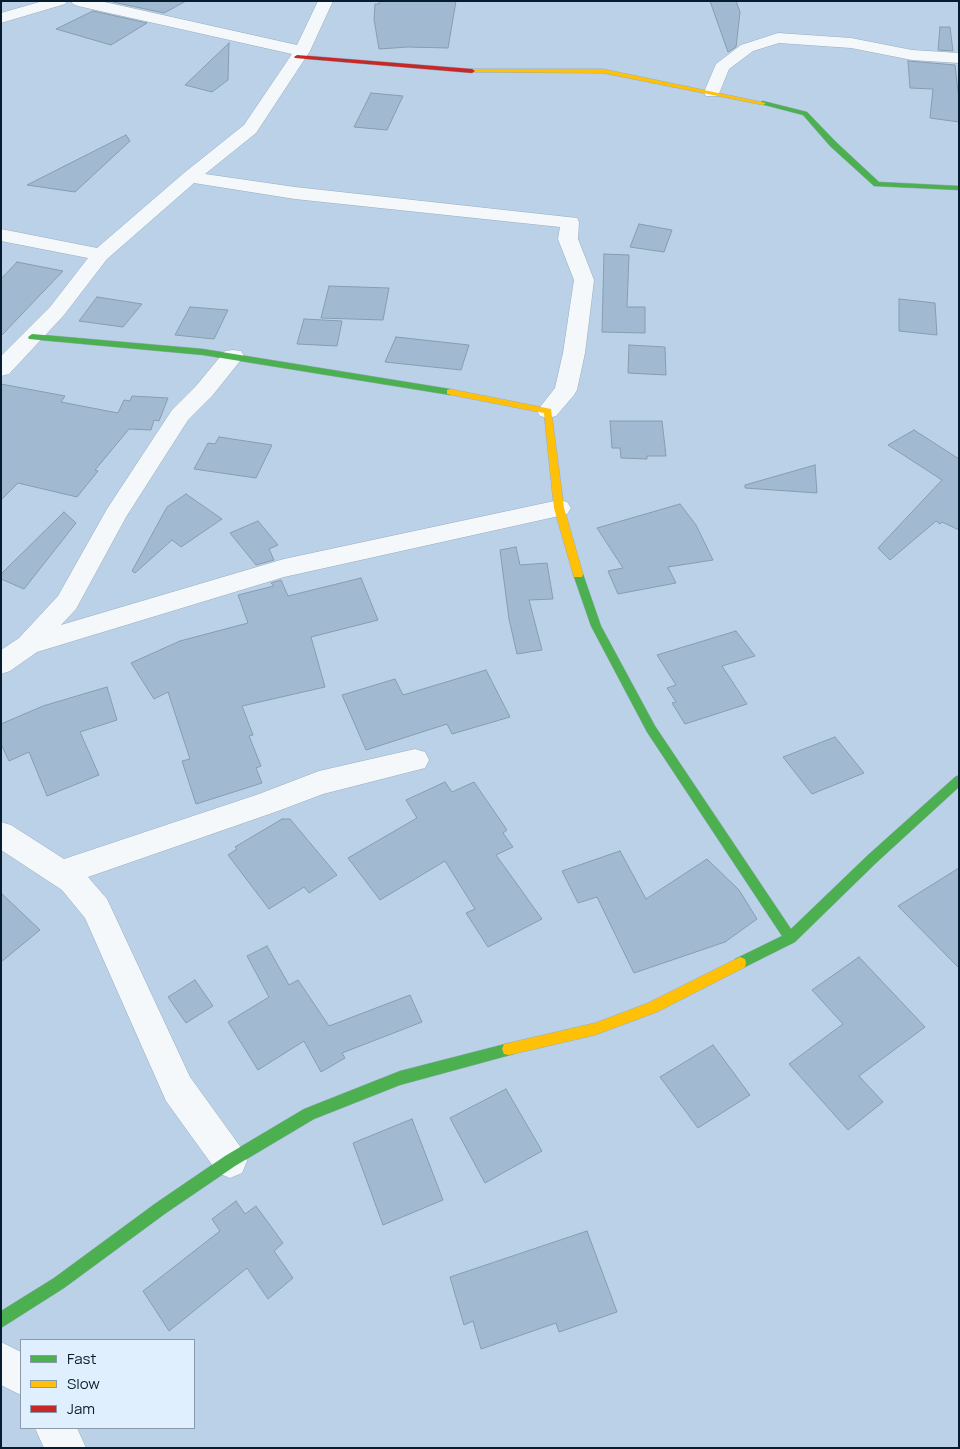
<!DOCTYPE html>
<style>
body{margin:0}
#map{position:relative;width:960px;height:1449px;overflow:hidden;background:#bad1e7;font-family:Manrope,sans-serif}
canvas{display:block}
.frame{position:absolute;inset:0;border:2px solid #071c2e;pointer-events:none}
.legend{position:absolute;left:20px;top:1339px;width:175px;height:90px;box-sizing:border-box;background:#dfeffe;border:1px solid #899bab;margin:0;padding:6px 9px;list-style:none;font-size:15px;color:#071c2e}
.legend li{display:flex;align-items:center;gap:10px;height:25px}
.legend b{width:25px;border:1px solid #899bab}
</style>
<div id="map">
<canvas width="960" height="1449"></canvas>
<div class="frame"></div>
<ul class="legend">
<li><b style="height:6px;background:#4caf50"></b>Fast</li>
<li><b style="height:6px;background:#ffc107"></b>Slow</li>
<li><b style="height:6px;background:#c62828"></b>Jam</li>
</ul>
</div>
<script>
const ctx = document.querySelector('canvas').getContext('2d');
ctx.lineJoin = 'round';
function paint(path, color) { ctx.fillStyle = color; ctx.fill(path, 'evenodd'); }
const shape = rows => new Path2D(rows.map(r => 'M' + r).join(''));
function strokePath(path, color, width, dash) { ctx.strokeStyle = color; ctx.lineWidth = width; ctx.lineCap = dash ? 'butt' : 'round'; ctx.setLineDash(dash || []); ctx.stroke(path); }
const building = shape([
 [114,1,186,1,164,13,113,2,114,1],
 [379,1,456,1,448,48,408,47,379,49,374,19,375,4,379,4,379,1],
 [710,1,736,1,740,12,736,47,728,52,710,1],
 [93,11,147,23,111,45,56,29,93,11],
 [940,27,950,27,953,51,938,50,940,27],
 [229,43,228,80,212,92,185,85,229,43],
 [908,61,955,65,959,100,959,122,930,118,933,89,910,88,908,61],
 [371,93,403,96,387,130,354,127,371,93],
 [126,135,130,141,75,192,27,185,126,135],
 [639,224,672,230,664,252,630,247,639,224],
 [604,254,629,255,627,307,645,307,645,333,602,332,604,254],
 [17,262,63,271,1,336,1,279,17,262],
 [329,286,389,288,383,320,321,318,329,286],
 [97,297,142,304,123,327,79,321,97,297],
 [899,299,935,303,937,335,899,331,899,299],
 [190,307,228,310,214,339,175,335,190,307],
 [304,319,342,321,337,346,297,344,304,319],
 [396,337,469,345,461,370,385,362,396,337],
 [629,345,665,347,666,375,628,373,629,345],
 [1,384,65,396,61,402,118,413,124,400,130,401,132,396,168,398,159,421,154,420,151,430,129,429,95,470,98,471,77,497,18,483,1,500,1,384],
 [610,421,662,421,666,456,647,456,647,459,621,458,620,448,612,448,610,421],
 [914,430,959,459,959,530,942,522,940,524,936,521,890,560,878,548,942,480,888,445,914,430],
 [219,437,272,445,256,478,194,469,208,443,215,444,219,437],
 [815,465,817,493,745,488,745,485,815,465],
 [186,494,222,519,181,547,172,540,135,573,132,571,167,507,186,494],
 [680,504,696,525,713,560,668,567,676,583,618,594,608,571,623,568,597,528,680,504],
 [64,512,76,523,24,589,1,579,1,574,64,512],
 [258,521,278,545,269,549,274,560,256,565,230,533,258,521],
 [516,547,520,565,547,563,553,599,529,600,542,650,517,654,509,619,500,550,516,547],
 [361,578,378,620,311,637,325,687,242,706,253,735,249,736,261,766,256,768,262,783,196,804,182,761,190,759,168,692,154,699,131,663,180,641,248,623,238,595,274,586,271,583,281,580,288,596,361,578],
 [736,631,755,656,722,666,747,704,685,724,672,703,676,702,667,688,676,685,657,655,736,631],
 [486,670,510,717,452,734,447,724,366,750,342,695,395,679,403,695,486,670],
 [107,687,117,720,80,732,99,775,47,796,29,752,9,761,1,744,1,724,43,706,107,687],
 [835,737,864,773,812,794,783,757,835,737],
 [445,782,452,792,474,782,507,830,503,833,513,847,496,855,542,919,488,947,466,913,475,909,445,861,380,900,348,858,417,818,406,800,445,782],
 [282,819,290,819,337,875,309,893,304,887,269,909,228,855,237,849,235,847,282,819],
 [620,851,646,899,707,859,739,890,757,919,725,942,634,973,597,897,578,903,562,871,620,851],
 [959,868,959,968,898,906,959,868],
 [1,893,40,930,1,962,1,893],
 [267,946,289,985,298,980,329,1026,410,995,422,1022,342,1053,345,1058,321,1072,304,1041,258,1070,228,1022,269,997,247,956,267,946],
 [859,957,925,1027,859,1076,883,1102,848,1130,789,1064,843,1024,812,990,859,957],
 [195,980,213,1006,186,1023,168,997,195,980],
 [713,1045,750,1095,698,1128,660,1077,713,1045],
 [506,1089,542,1151,485,1183,450,1118,506,1089],
 [412,1119,443,1200,383,1225,353,1143,412,1119],
 [236,1201,245,1214,256,1206,283,1243,274,1251,293,1278,268,1299,247,1268,169,1331,143,1291,220,1231,212,1219,236,1201],
 [587,1231,617,1312,559,1332,556,1323,481,1349,473,1321,464,1325,450,1277,587,1231]
]);
const street = shape([
 [43,1,67,1,65,4,1,23,1,13,43,1],
 [71,1,100,1,297,45,318,1,333,1,310,51,256,133,205,174,295,187,577,218,579,222,578,239,594,280,585,353,577,390,574,395,556,416,548,418,540,416,537,411,555,388,563,353,574,280,558,239,560,227,295,199,194,183,107,259,64,315,9,374,1,376,1,356,50,307,88,258,1,241,1,229,97,248,184,173,244,125,292,54,78,6,73,4,71,1],
 [778,33,851,38,912,50,959,53,959,63,912,60,851,48,779,43,753,51,729,69,718,96,706,96,704,92,716,64,741,45,778,33],
 [233,350,241,351,244,356,212,396,188,420,126,517,76,609,61,625,284,559,559,500,567,502,571,508,567,514,559,516,284,577,37,652,10,671,1,674,1,650,19,638,58,596,107,509,172,410,196,386,225,351,233,350],
 [415,749,425,752,429,760,425,768,323,794,278,811,88,877,107,899,190,1077,242,1149,247,1161,242,1173,230,1178,218,1173,166,1101,85,918,62,890,1,850,1,822,11,825,64,859,259,794,319,771,415,749],
 [1,1342,21,1352,21,1395,1,1385,1,1342],
 [35,1428,77,1428,86,1448,44,1448,35,1428]
]);
const fast = shape([
 [763,101,807,112,836,142,879,182,959,186,959,190,874,186,830,146,803,115,761,104,761,102,763,101],
 [32,334,203,349,450,389,454,392,450,395,203,355,29,339,28,337,32,334],
 [578,570,583,574,601,626,655,726,791,929,868,855,955,777,959,775,959,787,876,863,795,942,745,967,740,969,735,967,734,963,735,959,782,936,647,732,591,626,573,574,578,570],
 [509,1043,514,1044,516,1049,514,1054,400,1085,314,1119,235,1166,166,1213,64,1288,1,1328,1,1311,54,1278,156,1203,225,1156,304,1109,400,1071,509,1043]
]);
const slow = shape([
 [472,69,603,69,766,103,763,105,603,73,470,72,469,71,472,69],
 [450,389,551,409,564,508,583,574,582,577,574,577,573,574,554,508,544,413,447,394,447,390,450,389],
 [740,957,745,959,746,963,745,967,657,1012,595,1035,509,1055,504,1054,502,1049,504,1044,509,1043,595,1023,648,1003,740,957]
]);
const jam = shape([
 [297,55,472,69,475,71,472,73,295,58,294,57,297,55]
]);
paint(building, '#a2bad1');
strokePath(building, '#889cae', 1);
strokePath(street, '#99adc0', 1);
strokePath(fast, '#99adc0', 1);
strokePath(slow, '#99adc0', 1);
strokePath(jam, '#99adc0', 1);
paint(street, '#f5f8fb');
paint(fast, '#4caf50');
paint(slow, '#ffc107');
paint(jam, '#c62828');
</script>
